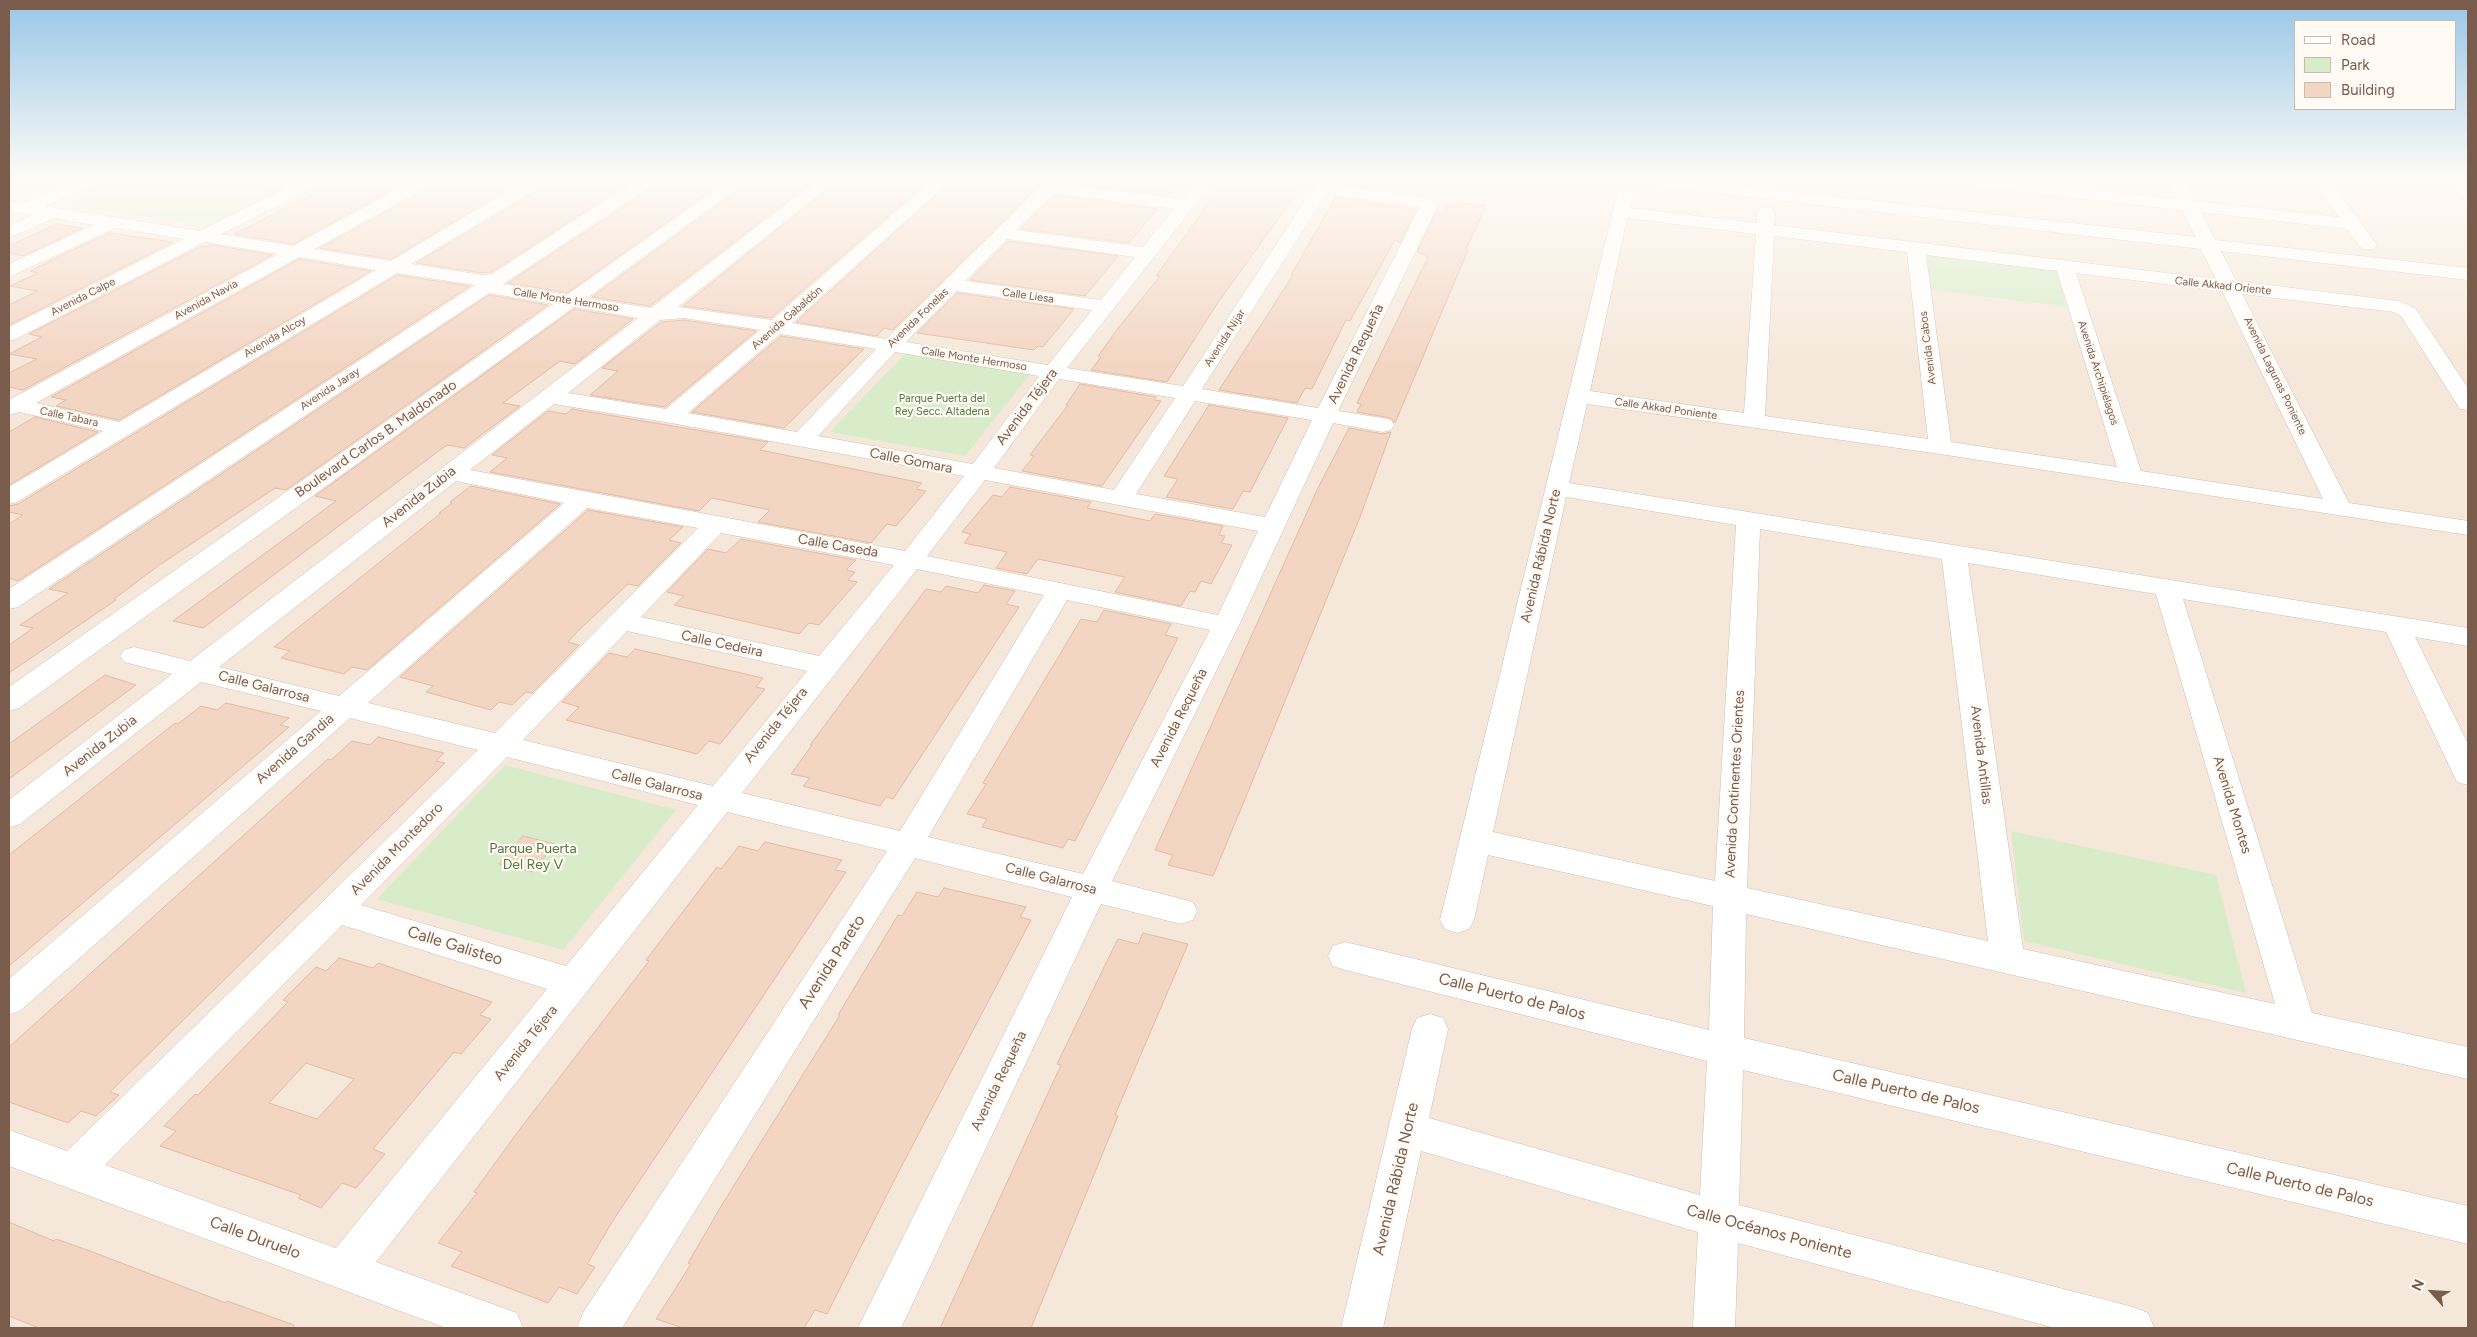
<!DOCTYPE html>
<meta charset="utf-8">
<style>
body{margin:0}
#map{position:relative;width:2477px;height:1337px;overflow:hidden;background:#fdf6ec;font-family:Figtree,sans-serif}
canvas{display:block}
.frame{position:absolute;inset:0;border:10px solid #7a5c4d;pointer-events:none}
.legend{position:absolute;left:2294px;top:20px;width:162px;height:90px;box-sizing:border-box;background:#fffaf3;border:1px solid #cabbb1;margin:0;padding:6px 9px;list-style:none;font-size:15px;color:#7a5c4d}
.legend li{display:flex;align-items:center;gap:10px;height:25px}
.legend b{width:25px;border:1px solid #cabbb1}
.north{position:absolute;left:2407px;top:1267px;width:50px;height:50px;-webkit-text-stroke:4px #fffaf3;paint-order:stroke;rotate:296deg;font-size:14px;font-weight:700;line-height:20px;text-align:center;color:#7a5c4d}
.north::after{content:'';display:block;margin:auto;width:18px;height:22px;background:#7a5c4d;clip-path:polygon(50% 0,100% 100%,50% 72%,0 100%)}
</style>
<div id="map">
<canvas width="2477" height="1337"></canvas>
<div class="frame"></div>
<ul class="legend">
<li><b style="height:6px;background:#fff"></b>Road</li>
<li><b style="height:14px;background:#d8ecc9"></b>Park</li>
<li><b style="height:14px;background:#f3d5c3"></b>Building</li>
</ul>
<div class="north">N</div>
</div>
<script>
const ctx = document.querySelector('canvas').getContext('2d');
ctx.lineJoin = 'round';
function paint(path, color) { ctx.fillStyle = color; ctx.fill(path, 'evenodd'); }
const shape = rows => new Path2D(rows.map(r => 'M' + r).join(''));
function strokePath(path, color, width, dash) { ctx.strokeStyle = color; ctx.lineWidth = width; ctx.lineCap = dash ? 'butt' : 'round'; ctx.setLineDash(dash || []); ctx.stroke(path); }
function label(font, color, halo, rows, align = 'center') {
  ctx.font = font + ' Figtree,sans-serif'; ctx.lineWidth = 4.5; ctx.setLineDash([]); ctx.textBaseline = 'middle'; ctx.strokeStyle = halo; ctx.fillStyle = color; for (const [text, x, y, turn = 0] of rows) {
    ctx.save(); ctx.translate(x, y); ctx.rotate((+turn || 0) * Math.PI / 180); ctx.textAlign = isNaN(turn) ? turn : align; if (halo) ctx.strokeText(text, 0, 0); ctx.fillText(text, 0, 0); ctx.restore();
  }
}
const residential = shape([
 [9,178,2468,178,2468,1328,9,1328]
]);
const green = shape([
 [115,178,214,178,286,189,210,227,58,203],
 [1924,251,2056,268,2066,307,1929,289],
 [905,354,1030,374,965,456,830,432],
 [505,765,676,810,563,950,377,899],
 [2011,831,2216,875,2246,993,2024,941]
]);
const building = shape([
 [346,178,414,178,293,244,234,234,346,178],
 [440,178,527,178,391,259,320,248,437,184,440,178],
 [552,178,637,178,491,272,483,273,416,263,549,184,552,178],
 [661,178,726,180,567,293,508,283,658,184,661,178],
 [774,178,818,178,650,306,592,297,748,183,763,185,774,178],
 [841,178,932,178,771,318,683,306,841,178],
 [955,178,1047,178,893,330,884,328,877,336,796,322,955,178],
 [1068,178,1183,178,1168,195,1065,183,1068,178],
 [1227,178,1308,178,1219,301,1167,382,1091,370,1101,357,1098,356,1119,327,1160,276,1156,276,1227,178],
 [1347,178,1377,178,1371,188,1343,184,1347,178],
 [1054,195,1157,209,1129,243,1020,229,1054,195],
 [1336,197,1416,210,1400,243,1395,240,1350,321,1346,320,1312,389,1305,388,1297,403,1219,390,1293,275,1291,275,1336,197],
 [1461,203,1486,206,1466,249,1468,250,1395,423,1391,418,1357,412,1361,404,1357,403,1428,257,1417,252,1436,212,1443,213,1448,205,1459,206,1461,203],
 [56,224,82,228,23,256,9,253,9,246,56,224],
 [109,233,173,242,9,325,9,305,37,291,10,286,38,273,30,271,51,261,49,261,109,233],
 [1008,241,1118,256,1085,296,970,280,1008,241],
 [213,245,272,255,23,390,9,387,9,373,37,359,9,354,42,337,29,334,200,247,213,245],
 [299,259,371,271,119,420,56,406,66,400,51,397,299,259],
 [397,275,470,286,18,581,9,578,9,524,23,515,9,512,9,506,18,504,397,275],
 [957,293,1074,309,1043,347,1038,346,1034,350,917,333,957,293],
 [489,295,548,305,286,490,275,488,158,566,114,599,116,600,9,673,9,645,33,628,20,625,68,593,49,589,489,295],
 [574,309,633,319,575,364,560,361,503,403,520,406,464,448,448,445,444,447,203,628,173,621,336,501,315,496,574,309],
 [684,320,756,331,665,407,590,395,618,371,602,368,661,322,684,320],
 [781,336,864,349,784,428,692,412,781,336],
 [1080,384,1156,397,1154,400,1161,401,1102,486,1022,471,1034,456,1030,455,1068,405,1066,405,1080,384],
 [1209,405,1288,418,1250,492,1243,491,1233,509,1166,497,1178,479,1164,476,1209,405],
 [572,409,768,442,760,450,922,483,916,489,926,491,896,526,887,524,871,543,758,522,770,510,712,498,699,511,490,472,507,458,492,455,548,411,566,414,572,409],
 [35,417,98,432,9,485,9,432,35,417],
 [1349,428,1383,434,1391,432,1360,517,1243,804,1213,876,1168,865,1173,855,1155,850,1318,488,1349,428],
 [471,486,560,504,367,670,352,667,344,674,281,658,290,651,274,647,441,513,439,513,452,503,450,502,471,486],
 [1010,487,1091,502,1087,508,1150,521,1155,514,1223,526,1219,535,1225,536,1221,543,1232,545,1211,584,1201,581,1195,592,1190,591,1181,606,1115,592,1125,577,1038,559,1027,574,996,568,1007,552,964,543,971,534,962,532,993,495,1002,497,1010,487],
 [588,510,683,527,669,540,681,543,638,586,628,584,577,632,568,642,579,645,532,693,526,692,512,705,499,702,491,710,426,692,433,686,400,677,588,510],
 [741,539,856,560,846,570,855,572,848,580,857,582,819,625,809,623,799,634,674,605,684,596,667,592,708,549,726,553,741,539],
 [984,585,1015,591,1006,604,1019,607,893,799,886,797,880,806,803,786,810,778,791,774,812,745,810,745,926,589,941,592,946,586,978,593,984,585],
 [1104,610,1171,624,1165,635,1178,638,1075,841,1068,839,1063,848,982,827,987,819,967,814,986,784,983,783,1081,619,1097,622,1104,610],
 [635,649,763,678,756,687,765,689,720,744,709,741,697,754,566,720,579,707,562,702,609,653,627,657,635,649],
 [105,675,136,685,9,779,9,744,105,675],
 [226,703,289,718,280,725,289,727,9,966,9,855,175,723,178,724,201,706,217,710,226,703],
 [378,737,444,753,436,761,445,763,110,1092,119,1095,96,1116,81,1111,68,1123,9,1102,9,1047,328,759,331,760,352,741,370,745,378,737],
 [523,836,555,844,532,872,499,864,523,836],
 [765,842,842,860,835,870,846,872,614,1219,587,1264,595,1267,577,1294,559,1287,548,1303,451,1266,462,1252,438,1243,477,1193,474,1192,520,1129,649,961,646,960,717,867,721,869,739,846,758,851,765,842],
 [944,888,1026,907,1020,917,1031,920,898,1173,827,1314,815,1310,804,1328,683,1328,656,1319,691,1264,688,1263,723,1203,840,1015,838,1015,898,915,902,916,917,892,938,897,944,888],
 [1143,933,1188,944,1115,1115,1118,1116,1031,1328,940,1328,1061,1065,1057,1064,1108,959,1118,939,1138,944,1143,933],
 [339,958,373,968,378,963,492,1002,480,1015,491,1019,461,1054,454,1052,373,1149,385,1154,356,1188,342,1183,321,1208,298,1198,301,1195,160,1146,176,1131,164,1126,195,1094,198,1095,288,1002,283,1000,316,967,326,971,339,958],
 [306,1063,354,1079,317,1119,269,1103,306,1063],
 [9,1222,54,1241,56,1239,90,1251,226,1303,227,1301,294,1325,293,1328,39,1328,9,1316,9,1222]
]);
const street = shape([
 [81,178,103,178,101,182,45,206,200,231,284,189,243,183,237,182,235,178,279,178,300,181,305,178,326,178,324,182,221,234,293,246,418,178,438,178,436,182,314,249,391,261,530,178,550,178,548,182,411,264,483,275,492,274,640,178,659,178,657,182,503,284,567,295,732,178,751,178,587,298,651,308,821,178,839,178,678,307,772,320,935,178,953,178,792,323,886,339,1049,178,1066,178,1062,184,1182,199,1199,178,1216,178,1067,368,1183,386,1320,178,1336,178,1332,184,1424,197,1435,201,1438,205,1338,411,1383,418,1391,420,1394,425,1391,430,1383,432,1333,423,1239,625,1112,881,1193,902,1197,911,1193,920,1181,924,1101,904,901,1328,858,1328,1072,897,915,858,622,1328,577,1328,583,1313,887,851,727,812,376,1262,517,1313,523,1328,446,1328,9,1166,9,1130,67,1151,478,750,350,718,21,1010,9,1015,9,979,321,711,201,682,20,824,9,828,9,800,172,674,124,662,120,656,124,650,134,647,190,661,638,318,574,307,19,708,9,711,9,687,553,304,489,293,18,607,9,609,9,589,475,285,397,273,17,502,9,504,9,487,103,431,19,412,9,415,9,400,278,254,205,242,16,339,9,341,9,327,184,239,115,228,9,277,9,264,94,225,54,218,9,238,9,226,33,215,9,211,9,201,24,203,81,178],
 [1053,193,1174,209,1143,247,1016,230,1053,193],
 [1326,194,1420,207,1318,408,1202,389,1326,194],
 [1007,239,1135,257,1101,300,966,281,1007,239],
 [299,257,376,270,119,422,36,403,299,257],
 [956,291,1092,310,1048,365,906,342,956,291],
 [684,318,760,330,666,409,568,393,660,320,684,318],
 [780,334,876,349,797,432,688,413,780,334],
 [895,352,1039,376,973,464,818,436,895,352],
 [1059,379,1175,398,1114,490,994,468,1059,379],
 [1195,401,1312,420,1265,517,1136,494,1195,401],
 [554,404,671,423,964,476,905,551,470,470,554,404],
 [985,480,1258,531,1218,615,927,556,985,480],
 [456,481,564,503,339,696,219,667,456,481],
 [587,508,698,528,495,733,368,703,587,508],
 [721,533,894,565,819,656,641,617,721,533],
 [917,569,1044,595,900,831,742,793,917,569],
 [1067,600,1210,630,1083,874,928,837,1067,600],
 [627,631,807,671,713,786,523,740,627,631],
 [507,757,698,805,566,966,361,905,507,757],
 [342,925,547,989,336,1248,105,1165,342,925],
 [1619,178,1670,178,2196,237,2182,210,1941,183,1935,182,1933,178,1985,178,2177,199,2167,178,2183,178,2195,201,2339,217,2312,178,2328,178,2377,245,2374,249,2362,249,2347,229,2201,212,2215,240,2468,268,2468,280,2221,251,2236,281,2399,301,2415,308,2468,388,2468,410,2460,409,2401,316,2394,312,2242,294,2349,503,2468,521,2468,535,1940,454,1587,404,1569,483,2468,628,2468,646,2415,637,2468,744,2468,785,2457,782,2453,774,2386,632,2183,599,2312,1013,2468,1047,2468,1079,1746,914,1744,1038,2468,1206,2468,1244,1743,1070,1739,1205,2133,1307,2148,1313,2154,1328,2055,1328,1738,1243,1735,1328,1693,1328,1698,1232,1421,1151,1383,1328,1341,1328,1412,1029,1417,1018,1430,1014,1443,1018,1448,1029,1429,1118,1700,1195,1707,1061,1345,970,1333,966,1328,956,1333,946,1345,942,1709,1030,1713,906,1488,855,1474,920,1469,929,1457,933,1445,929,1440,920,1618,191,1630,191,1633,195,1630,208,1757,223,1757,212,1760,208,1766,207,1772,208,1775,212,1774,225,2216,279,2201,249,1627,183,1621,182,1619,178],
 [1627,218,1756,234,1744,413,1590,391,1627,218],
 [1774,236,1907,252,1928,439,1765,416,1774,236],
 [1926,255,2057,271,2117,467,1951,442,1926,255],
 [2076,273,2222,291,2323,499,2141,471,2076,273],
 [1566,497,1736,525,1715,881,1493,832,1566,497],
 [1760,529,1942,559,1988,941,1747,888,1760,529],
 [1968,563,2156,594,2275,1004,2023,949,1968,563],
 [2447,178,2464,178,2468,183,2468,198,2462,197,2447,178]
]);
const farStreetnames = [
 ["Calle Akkad Oriente",2223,286,6],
 ["Calle Liesa",1028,296,8],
 ["Avenida Calpe",83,297,-27],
 ["Avenida Navia",206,300,-29],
 ["Calle Monte Hermoso",566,300,9],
 ["Avenida Gabaldón",787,318,-41],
 ["Avenida Fonelas",918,318,-44],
 ["Avenida Alcoy",275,337,-31],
 ["Avenida Nijar",1225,338,-57],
 ["Avenida Cabos",1928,348,-97],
 ["Calle Monte Hermoso",974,359,9],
 ["Avenida Archipiélagos",2098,373,72],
 ["Avenida Lagunas Poniente",2275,376,64],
 ["Avenida Jaray",330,389,-33],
 ["Calle Akkad Poniente",1666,409,8],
 ["Calle Tabara",69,417,12]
];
const farParknames = [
 ["Parque Puerta del",942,399],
 ["Rey Secc. Altadena",942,412]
];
const streetNames = [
 ["Avenida Requeña",1356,354,-64],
 ["Avenida Téjera",1027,407,-53],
 ["Boulevard Carlos B. Maldonado",376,439,-35],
 ["Calle Gomara",911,461,11],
 ["Avenida Zubia",419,497,-38],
 ["Calle Caseda",838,546,10],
 ["Avenida Rábida Norte",1541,556,-77],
 ["Calle Cedeira",722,644,12],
 ["Calle Galarrosa",264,687,14],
 ["Avenida Requeña",1179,718,-63],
 ["Avenida Téjera",776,725,-51],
 ["Avenida Zubia",100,746,-38],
 ["Avenida Gandia",295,749,-41],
 ["Avenida Antillas",1981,755,83],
 ["Avenida Continentes Orientes",1735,784,-87],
 ["Calle Galarrosa",657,785,14],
 ["Avenida Montes",2232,805,73],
 ["Avenida Montedoro",397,849,-45],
 ["Calle Galarrosa",1051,879,14],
 ["Avenida Téjera",526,1043,-51],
 ["Avenida Requeña",999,1081,-64]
];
const parkNames = [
 ["Parque Puerta",533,849],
 ["Del Rey V",533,865]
];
const nearStreetnames = [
 ["Calle Galisteo",455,946,17],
 ["Avenida Pareto",832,962,-57],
 ["Calle Puerto de Palos",1512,997,14],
 ["Calle Puerto de Palos",1906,1092,13],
 ["Avenida Rábida Norte",1396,1179,-77],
 ["Calle Puerto de Palos",2300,1185,13],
 ["Calle Océanos Poniente",1769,1232,15],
 ["Calle Duruelo",255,1238,20]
];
paint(residential, '#f5e8da');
paint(green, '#d8ecc9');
paint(building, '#f3d5c3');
strokePath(building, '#e6bba3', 1);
strokePath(street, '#d1beb0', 1);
paint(street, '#fff');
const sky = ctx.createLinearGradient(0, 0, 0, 365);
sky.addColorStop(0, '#97c7e8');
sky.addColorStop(0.49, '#fefbf6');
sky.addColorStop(1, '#fefbf600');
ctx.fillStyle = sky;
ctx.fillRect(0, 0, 2477, 365);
label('11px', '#7a5c4d', '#fffaf3', farStreetnames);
label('11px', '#537a41', '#fffaf3', farParknames);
label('14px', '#7a5c4d', '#fffaf3', streetNames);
label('14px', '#537a41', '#fffaf3', parkNames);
label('16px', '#7a5c4d', '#fffaf3', nearStreetnames);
</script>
